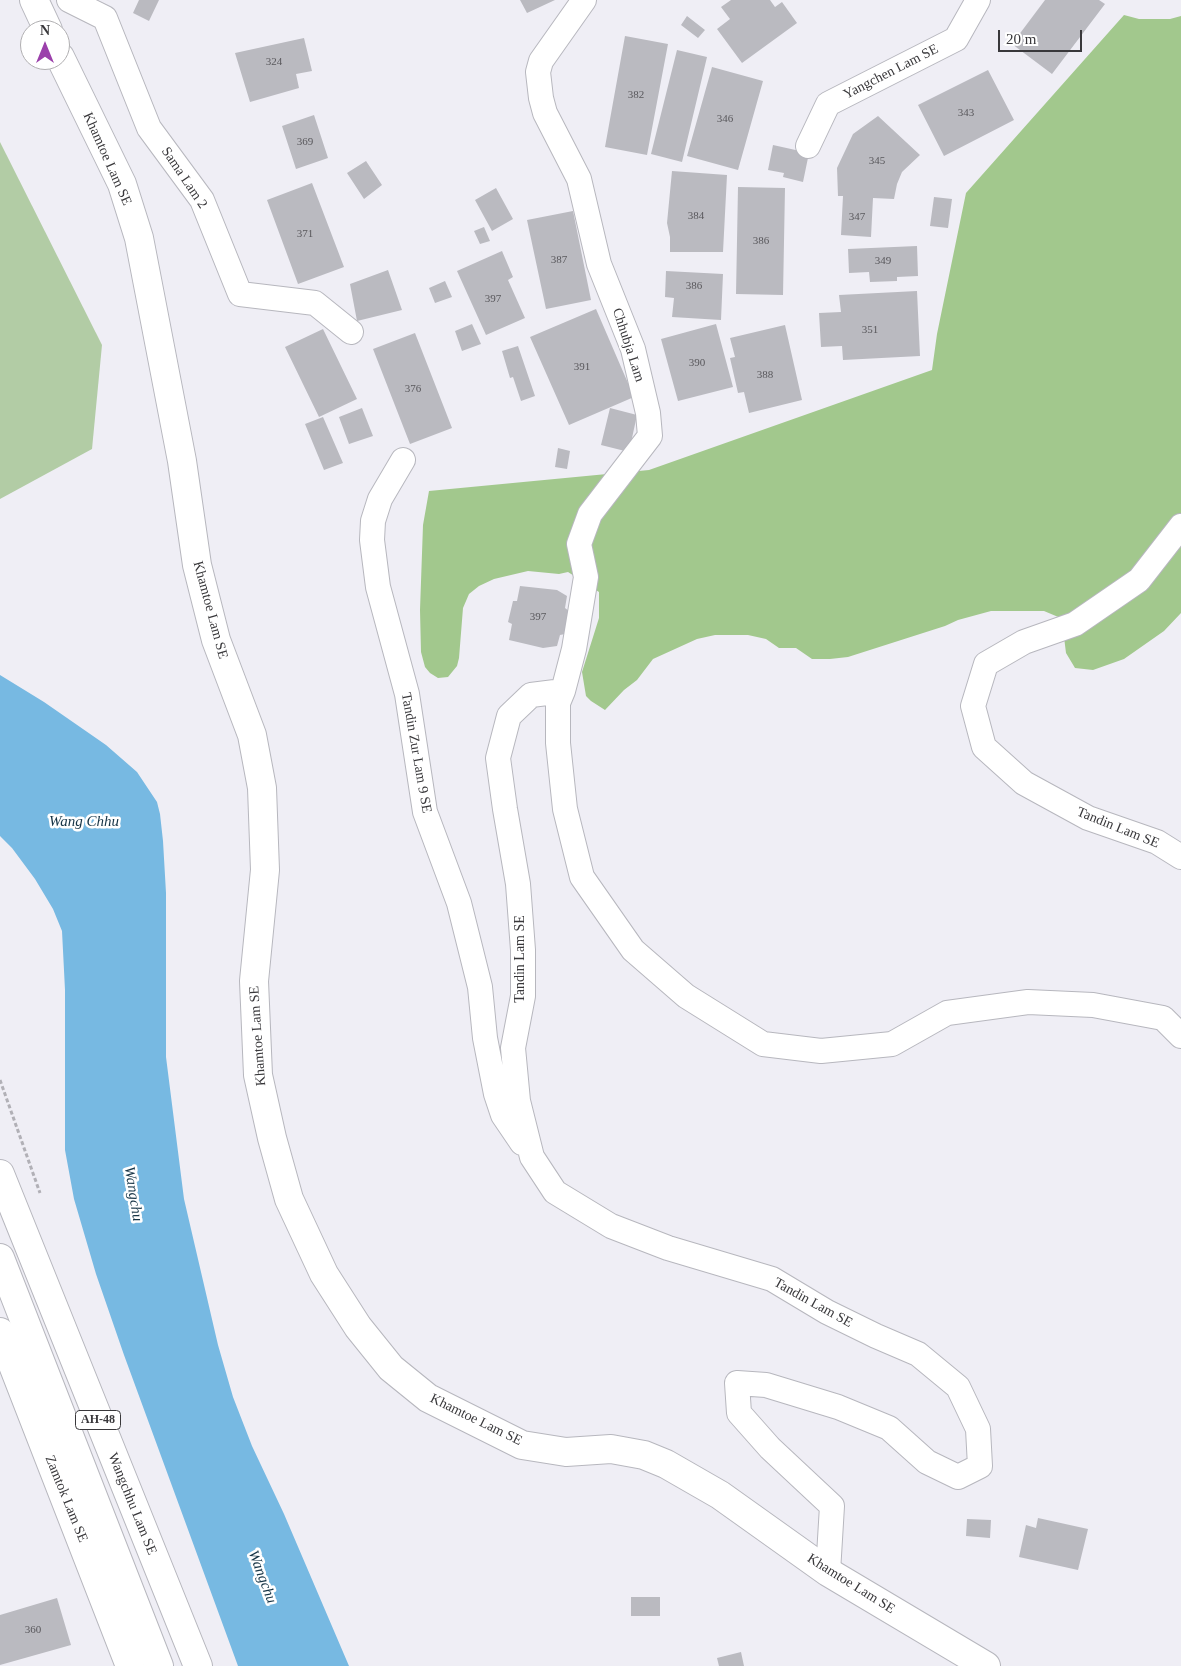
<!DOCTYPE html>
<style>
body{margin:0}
#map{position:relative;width:1181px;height:1666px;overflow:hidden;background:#efeef5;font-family:"Times New Roman",serif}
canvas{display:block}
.north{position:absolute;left:20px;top:20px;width:50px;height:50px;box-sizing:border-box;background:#fff;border:1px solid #b0afb1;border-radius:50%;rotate:0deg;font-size:14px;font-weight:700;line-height:20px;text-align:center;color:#39383b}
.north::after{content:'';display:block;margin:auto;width:18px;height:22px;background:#9b40ab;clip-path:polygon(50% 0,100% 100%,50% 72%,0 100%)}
.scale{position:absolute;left:998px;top:30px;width:84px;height:22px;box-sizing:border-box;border:2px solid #39383b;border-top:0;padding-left:6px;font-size:15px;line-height:18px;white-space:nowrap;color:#39383b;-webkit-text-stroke:4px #fff;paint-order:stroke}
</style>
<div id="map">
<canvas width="1181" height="1666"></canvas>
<div class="north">N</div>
<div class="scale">20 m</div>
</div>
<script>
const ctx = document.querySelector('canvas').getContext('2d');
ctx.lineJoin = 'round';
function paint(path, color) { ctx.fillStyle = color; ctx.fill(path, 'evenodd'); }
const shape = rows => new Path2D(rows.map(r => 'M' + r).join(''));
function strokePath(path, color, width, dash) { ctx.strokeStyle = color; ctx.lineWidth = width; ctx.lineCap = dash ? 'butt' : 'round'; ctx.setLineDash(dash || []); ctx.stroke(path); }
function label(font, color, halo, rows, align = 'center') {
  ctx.font = font + ' "Times New Roman",serif'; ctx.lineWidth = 5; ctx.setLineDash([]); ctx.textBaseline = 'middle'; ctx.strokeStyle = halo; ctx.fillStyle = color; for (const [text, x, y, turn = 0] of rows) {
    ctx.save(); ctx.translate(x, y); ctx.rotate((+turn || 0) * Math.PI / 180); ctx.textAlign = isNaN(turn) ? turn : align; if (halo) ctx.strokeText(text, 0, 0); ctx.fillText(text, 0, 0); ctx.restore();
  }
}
const green = shape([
 [0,142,102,345,92,449,0,499]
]);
const forest = shape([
 [1124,15,1139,19,1170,19,1181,16,1181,613,1164,631,1124,659,1093,670,1075,668,1066,653,1064,637,1075,624,1044,611,991,611,958,620,945,626,848,657,830,659,812,659,796,648,779,648,766,639,748,635,715,635,697,639,653,659,637,680,624,690,605,710,591,701,586,696,582,672,599,618,599,592,568,572,559,574,528,571,494,579,479,586,469,594,463,608,459,658,457,666,448,677,438,678,430,673,425,667,421,652,420,610,423,525,429,491,649,470,932,370,937,334,966,193]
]);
const water = shape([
 [0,675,44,702,106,745,137,772,157,802,160,814,163,841,166,893,166,1057,184,1199,218,1345,233,1397,252,1446,284,1514,349,1666,238,1666,124,1355,96,1274,74,1199,65,1150,65,990,62,931,53,909,35,879,12,848,0,836]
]);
const building = shape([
 [139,0,159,0,149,21,133,13],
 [520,0,555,0,527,13],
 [731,0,770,0,775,7,782,2,797,23,742,63,717,29,730,19,721,7],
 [1045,0,1099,0,1105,4,1052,74,1012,44],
 [687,16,705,30,698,38,681,25],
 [625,36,668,44,647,155,605,147],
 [304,38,312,71,296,74,299,88,250,102,235,53],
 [677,50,707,57,682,162,651,154],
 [712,67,763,81,738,170,687,156],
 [988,70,1014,120,944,156,918,105],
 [314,115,328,158,296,169,282,126],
 [878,116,920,155,902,172,897,184,894,199,873,198,871,237,841,235,843,196,838,196,837,168,853,134],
 [773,145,809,153,803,182,783,177,784,173,768,170],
 [366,161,382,185,364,199,347,173],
 [672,171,727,175,723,252,670,252,670,237,667,223],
 [312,183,344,267,298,284,267,200],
 [738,187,785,188,783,295,736,294],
 [496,188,513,219,492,231,475,200],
 [934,197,952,199,948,228,930,226],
 [573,211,591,300,546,309,527,220],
 [484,227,490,241,480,244,474,231],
 [917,246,918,276,897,277,897,281,870,282,869,272,849,273,848,249],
 [502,251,513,277,508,280,525,318,486,335,457,271],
 [388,270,402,310,357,321,350,284],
 [666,271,723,274,721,320,672,317,674,298,665,297],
 [445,281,452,297,435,303,429,288],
 [917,291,920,356,843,360,842,346,821,347,819,313,841,312,839,295],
 [596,309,634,397,569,425,530,337],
 [472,324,481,344,462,351,455,331],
 [716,324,733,387,678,401,661,339],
 [785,325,802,400,749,413,744,392,738,393,730,358,735,357,730,338],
 [323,329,357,399,319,417,285,347],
 [415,333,452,428,410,444,373,349],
 [518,346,535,396,521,401,513,377,510,378,502,351],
 [362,408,373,436,349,444,339,417],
 [610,408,637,415,629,452,601,445],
 [323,417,343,463,324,470,305,424],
 [558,448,570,451,567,469,555,467],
 [520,586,557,590,567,596,565,608,569,611,565,634,560,635,557,646,543,648,509,640,512,624,508,622,513,601,517,601],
 [1038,1518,1088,1529,1078,1570,1019,1557,1026,1525,1036,1528],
 [967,1519,991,1520,990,1538,966,1536],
 [631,1597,660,1597,660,1616,631,1616],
 [57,1598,71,1645,0,1665,0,1615],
 [741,1652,744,1666,719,1666,717,1658]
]);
const path = shape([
 [0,1080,40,1193]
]);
const street = shape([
 [69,0,105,18,149,128,202,200,240,294,315,303,351,332],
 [808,146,828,104,956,39,978,0],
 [403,460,380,499,373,521,372,540,378,587,407,694,425,812,459,903,480,987,485,1038,496,1094,503,1115,522,1143],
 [1181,526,1139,580,1075,624,1024,642,986,664,973,706,984,747,1024,783,1088,818,1157,842,1181,857],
 [563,691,574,649,586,577,579,544,590,514,650,436,648,413,633,349,599,264,579,179,545,113,541,98,538,72,541,61,584,0],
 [828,1572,832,1506,770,1448,739,1413,737,1383,766,1385,838,1407,889,1428,927,1462,958,1477,980,1466,978,1429,958,1387,918,1354,876,1336,827,1312,772,1279,668,1248,611,1226,555,1192,532,1157,518,1101,513,1048,523,996,523,950,518,884,505,809,498,758,509,716,531,695,563,691,558,703,558,743,565,809,582,877,633,950,686,996,763,1044,821,1051,892,1044,947,1013,1028,1002,1093,1005,1163,1018,1181,1036]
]);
const secondary = shape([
 [0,1332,130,1666]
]);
const primary = shape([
 [34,0,48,30],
 [60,57,122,184,139,238,182,461,197,565,216,640,252,735,262,788,265,870,254,981,258,1075,272,1138,289,1199,324,1274,358,1327,391,1368,428,1398,522,1445,566,1452,611,1449,644,1455,666,1464,720,1495,828,1572,986,1666]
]);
const highway = shape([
 [0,1174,198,1666],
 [0,1258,159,1666]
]);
const numberNames = [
 ["324",274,62],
 ["382",636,95],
 ["343",966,113],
 ["346",725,119],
 ["369",305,142],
 ["345",877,161],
 ["384",696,216],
 ["347",857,217],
 ["371",305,234],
 ["386",761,241],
 ["387",559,260],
 ["349",883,261],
 ["386",694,286],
 ["397",493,299],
 ["351",870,330],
 ["390",697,363],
 ["391",582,367],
 ["388",765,375],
 ["376",413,389],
 ["397",538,617],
 ["360",33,1630]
];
const shields = [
 [98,1420,45]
];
const shieldNames = [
 ["AH-48",98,1420]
];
const streetNames = [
 ["Yangchen Lam SE",891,72,-27],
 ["Khamtoe Lam SE",107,159,66],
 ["Sama Lam 2",184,178,56],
 ["Chhubja Lam",628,345,72],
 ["Khamtoe Lam SE",210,610,75],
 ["Tandin Zur Lam 9 SE",416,753,80],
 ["Tandin Lam SE",1118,828,22],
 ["Tandin Lam SE",520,959,-90],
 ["Khamtoe Lam SE",258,1036,-94],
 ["Tandin Lam SE",813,1303,29],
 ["Khamtoe Lam SE",476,1420,26],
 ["Zamtok Lam SE",66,1499,68],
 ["Wangchhu Lam SE",132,1504,68],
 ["Khamtoe Lam SE",851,1584,32]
];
const waterNames = [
 ["Wang Chhu",84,822],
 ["Wangchu",133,1194,81],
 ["Wangchu",262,1577,69]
];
paint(green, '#b2cca5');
paint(forest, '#a2c88d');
paint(water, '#77b9e2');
paint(building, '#babac0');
strokePath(street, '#b7b7be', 26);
strokePath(secondary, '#b7b7be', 30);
strokePath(primary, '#b7b7be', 30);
strokePath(highway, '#b7b7be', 30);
strokePath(path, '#b1b0b6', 3, [4, 2.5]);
strokePath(street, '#fff', 24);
strokePath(secondary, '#fff', 28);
strokePath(primary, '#fff', 28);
strokePath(highway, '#fff', 28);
label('11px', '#59585c', null, numberNames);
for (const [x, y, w] of shields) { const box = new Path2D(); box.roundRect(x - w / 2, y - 9.5, w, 19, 4); ctx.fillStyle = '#fff'; ctx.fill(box); strokePath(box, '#39383b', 1); }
label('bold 12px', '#39383b', null, shieldNames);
label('14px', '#39383b', '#fff', streetNames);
label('italic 15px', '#163446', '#fff', waterNames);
</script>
